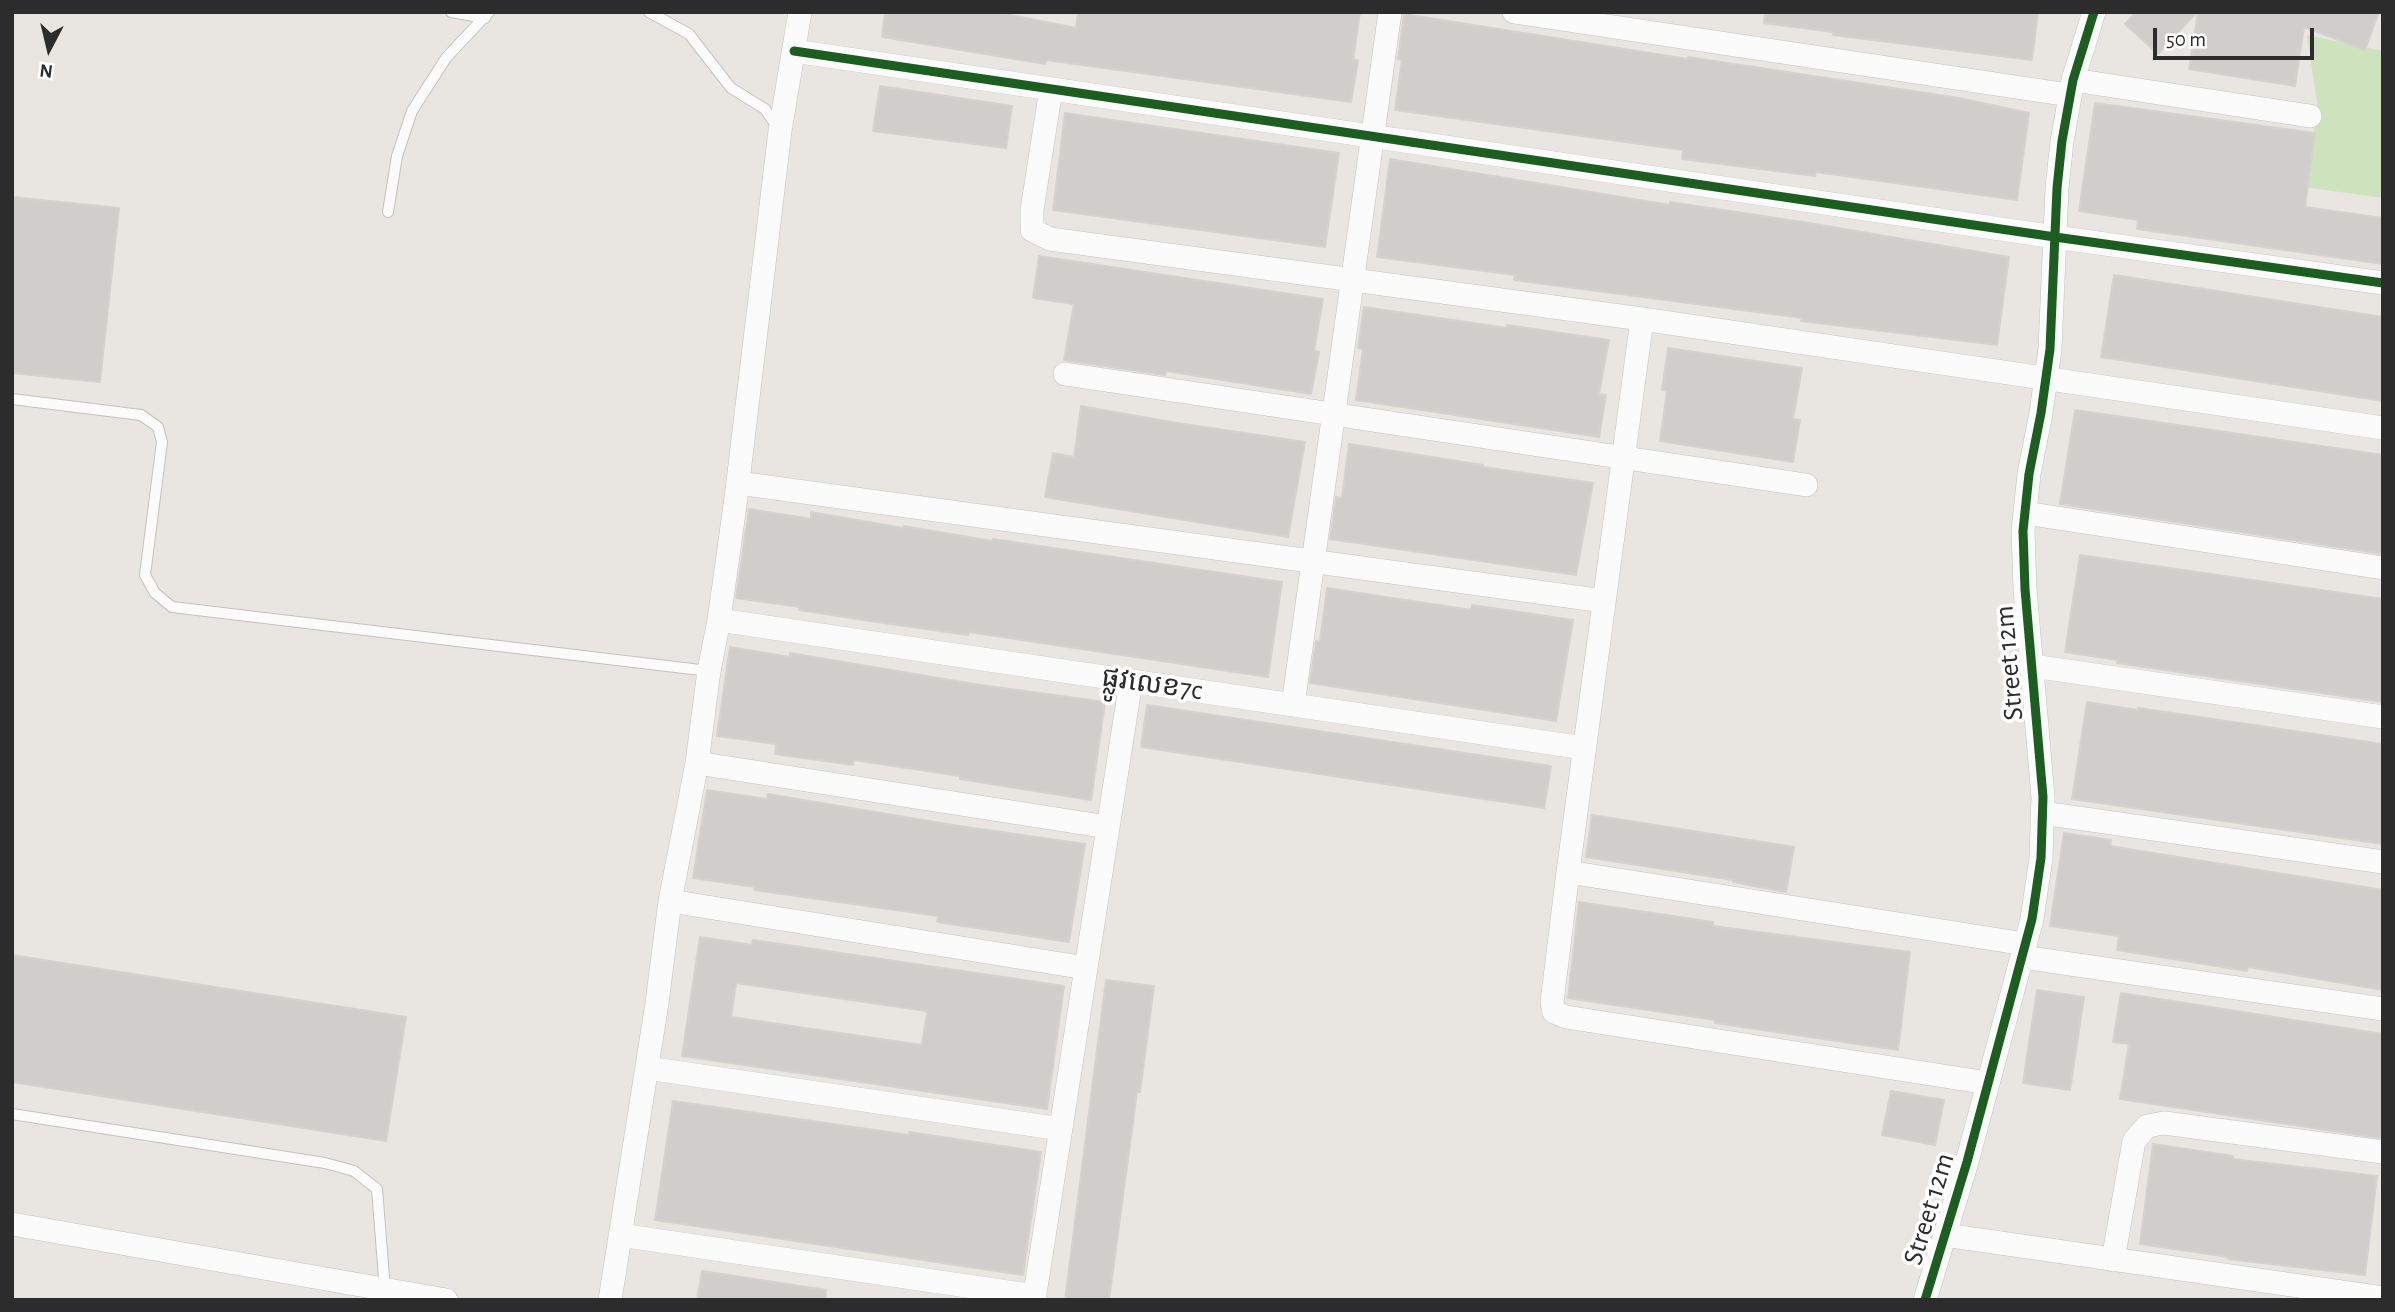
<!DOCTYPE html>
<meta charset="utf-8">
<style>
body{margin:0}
#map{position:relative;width:2395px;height:1312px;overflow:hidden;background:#e9e6e2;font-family:"Alegreya Sans",sans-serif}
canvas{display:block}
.frame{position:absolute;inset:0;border:14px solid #2c2c2c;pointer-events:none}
.north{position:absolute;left:14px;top:14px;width:70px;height:70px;-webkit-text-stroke:5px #fff;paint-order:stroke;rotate:187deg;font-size:19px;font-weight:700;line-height:28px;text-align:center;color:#2c2c2c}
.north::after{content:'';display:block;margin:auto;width:24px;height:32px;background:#2c2c2c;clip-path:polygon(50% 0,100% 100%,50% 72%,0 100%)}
.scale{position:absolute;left:2153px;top:28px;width:161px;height:32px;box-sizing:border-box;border:4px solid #2c2c2c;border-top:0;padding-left:9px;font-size:21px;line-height:24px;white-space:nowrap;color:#2c2c2c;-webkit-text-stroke:5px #fff;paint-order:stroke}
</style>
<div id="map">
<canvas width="2395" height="1312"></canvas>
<div class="frame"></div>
<div class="north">N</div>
<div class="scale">50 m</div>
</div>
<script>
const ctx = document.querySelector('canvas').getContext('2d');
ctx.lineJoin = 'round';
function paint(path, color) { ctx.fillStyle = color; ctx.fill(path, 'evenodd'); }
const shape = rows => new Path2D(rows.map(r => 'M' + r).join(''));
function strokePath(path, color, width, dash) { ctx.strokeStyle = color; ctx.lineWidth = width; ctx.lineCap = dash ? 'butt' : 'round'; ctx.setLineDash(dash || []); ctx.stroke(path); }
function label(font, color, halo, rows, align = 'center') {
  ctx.font = font + ' "Alegreya Sans","Noto Sans Khmer",sans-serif'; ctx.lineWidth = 7; ctx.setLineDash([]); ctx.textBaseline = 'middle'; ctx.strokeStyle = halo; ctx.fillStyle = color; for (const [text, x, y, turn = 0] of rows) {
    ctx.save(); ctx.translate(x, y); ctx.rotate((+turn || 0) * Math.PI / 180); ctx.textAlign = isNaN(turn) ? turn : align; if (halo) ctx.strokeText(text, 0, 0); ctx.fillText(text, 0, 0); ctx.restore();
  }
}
const green = shape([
 [2307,35,2383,51,2383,198,2304,187,2318,109]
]);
const building = shape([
 [885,12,996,12,1076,28,1078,12,1360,12,1353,60,1358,60,1351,102,1046,60,1045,64,882,37,885,12],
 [1765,12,2038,12,2032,60,1833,35,1833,32,1764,23,1765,12],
 [2136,12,2197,12,2158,54,2125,24,2136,12],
 [2198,12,2379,12,2365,50,2304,27,2295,86,2189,69,2198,12],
 [1404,14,1688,59,1688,57,1959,98,2029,113,2017,200,1816,172,1815,176,1682,159,1683,150,1395,110,1402,60,1398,59,1404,14],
 [880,86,1012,106,1006,148,873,131,880,86],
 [2095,103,2315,133,2305,207,2383,218,2383,264,2137,229,2138,220,2079,211,2095,103],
 [1065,113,1339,153,1325,247,1053,210,1065,113],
 [1390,159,1670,205,1670,202,1803,222,2009,257,1997,345,1801,321,1802,318,1514,280,1515,275,1377,257,1390,159],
 [12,197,119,208,100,382,12,373,12,197],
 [1039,256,1323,299,1314,351,1319,352,1311,394,1166,371,1165,375,1064,360,1074,304,1033,298,1039,256],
 [2114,275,2383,317,2383,401,2101,357,2114,275],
 [1364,307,1507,328,1507,325,1609,340,1599,394,1606,395,1599,437,1356,400,1363,349,1358,348,1364,307],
 [1668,348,1802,368,1793,419,1800,420,1793,462,1660,441,1667,391,1662,390,1668,348],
 [1081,406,1171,422,1305,442,1288,537,1045,497,1053,453,1074,457,1081,406],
 [2075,410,2383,455,2383,554,2060,504,2075,410],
 [1349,444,1483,465,1483,467,1593,483,1576,575,1330,539,1336,497,1342,498,1349,444],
 [749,509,811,519,811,512,903,528,904,526,992,541,993,539,1282,582,1268,677,969,632,968,635,877,622,799,610,799,607,736,598,749,509],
 [2080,555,2383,599,2383,702,2117,663,2118,660,2065,652,2080,555],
 [1327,588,1471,610,1472,605,1573,620,1556,721,1310,683,1316,641,1320,641,1327,588],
 [730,647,790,657,790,653,974,684,1105,702,1091,800,960,779,960,776,854,760,853,765,775,754,776,744,717,736,730,647],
 [2087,702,2138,710,2138,708,2383,744,2383,844,2072,799,2087,702],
 [1147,705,1551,766,1544,808,1141,747,1147,705],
 [707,790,767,799,768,794,953,825,1085,844,1069,942,937,922,938,916,754,890,755,887,693,878,707,790],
 [1592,815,1794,847,1786,892,1733,882,1733,880,1586,857,1592,815],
 [2064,833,2111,840,2110,846,2383,890,2383,990,2248,967,2247,971,2117,950,2119,936,2050,926,2064,833],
 [1579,902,1713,922,1713,926,1910,952,1898,1050,1715,1023,1715,1020,1568,998,1579,902],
 [700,937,752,945,753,940,1064,986,1047,1109,682,1056,700,937],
 [736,983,926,1011,927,1013,922,1045,731,1017,736,983],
 [12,955,406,1017,386,1141,12,1082,12,955],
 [1106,980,1154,986,1140,1092,1137,1092,1109,1300,1065,1300,1106,980],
 [2037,990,2084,997,2070,1090,2023,1083,2037,990],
 [2121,993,2383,1034,2383,1123,2380,1138,2120,1099,2129,1044,2113,1042,2121,993],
 [1891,1091,1944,1100,1935,1145,1882,1135,1891,1091],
 [673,1101,909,1135,909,1132,1041,1152,1023,1275,655,1220,673,1101],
 [2153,1144,2233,1156,2232,1159,2377,1176,2365,1275,2228,1259,2228,1257,2140,1244,2153,1144],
 [702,1271,826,1290,825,1300,697,1300,702,1271]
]);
const service = shape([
 [451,12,485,18],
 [649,12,689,34,731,88,765,109,777,127],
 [388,212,397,156,412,111,446,58,489,12],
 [12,399,141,415,158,427,162,442,145,575,155,593,172,607,709,671],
 [12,1114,325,1163,354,1171,377,1189,385,1290]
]);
const minor = shape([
 [1514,12,2069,95],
 [794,51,2055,237,2383,283],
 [2073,80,2310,116],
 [1051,89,1032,210,1032,230,1050,239,1642,319,2383,428],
 [1642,319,1568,872,2025,944],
 [1065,374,1806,485],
 [738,483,1604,601],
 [2025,513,2383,568],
 [719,620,1584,748],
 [2033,666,2383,717],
 [1293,705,1390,12],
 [697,763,1108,827],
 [2043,813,2383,862],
 [1568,872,1552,1002,1554,1012,1566,1017,1988,1083],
 [670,901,1086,968],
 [2022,957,2383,1009],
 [647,1068,1061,1129],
 [12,1224,446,1300],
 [620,1235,1035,1296],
 [1945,1235,2383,1298],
 [2113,1260,2134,1141,2147,1126,2164,1123,2383,1152],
 [610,1300,657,1003,670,901,697,763,709,671,719,620,736,498,780,131,800,12],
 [1034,1300,1131,681],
 [1925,1300,1967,1162,2032,919,2041,858,2043,797,2025,589,2023,531,2029,474,2041,413,2050,349,2057,188,2062,141,2073,80,2094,12]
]);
const cycleway = shape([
 [794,51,2055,237,2383,283],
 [1925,1300,1967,1162,2032,919,2041,858,2043,797,2025,589,2023,531,2029,474,2041,413,2050,349,2057,188,2062,141,2073,80,2094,12]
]);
const streetNames = [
 ["Street 12m",2009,663,-95],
 ["ផ្លូវលេខ7c",1152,684,8],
 ["Street 12m",1929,1209,-73]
];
paint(green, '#cde3bd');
paint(building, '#d0cecb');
strokePath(building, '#d4d2ce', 2);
strokePath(service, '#c3c2c2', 12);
strokePath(minor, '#c3c2c2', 24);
strokePath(service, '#fcfbfb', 10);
strokePath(minor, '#fcfbfb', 23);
strokePath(cycleway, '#1b5e20', 9);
label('28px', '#2c2c2c', '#fff', streetNames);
</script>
